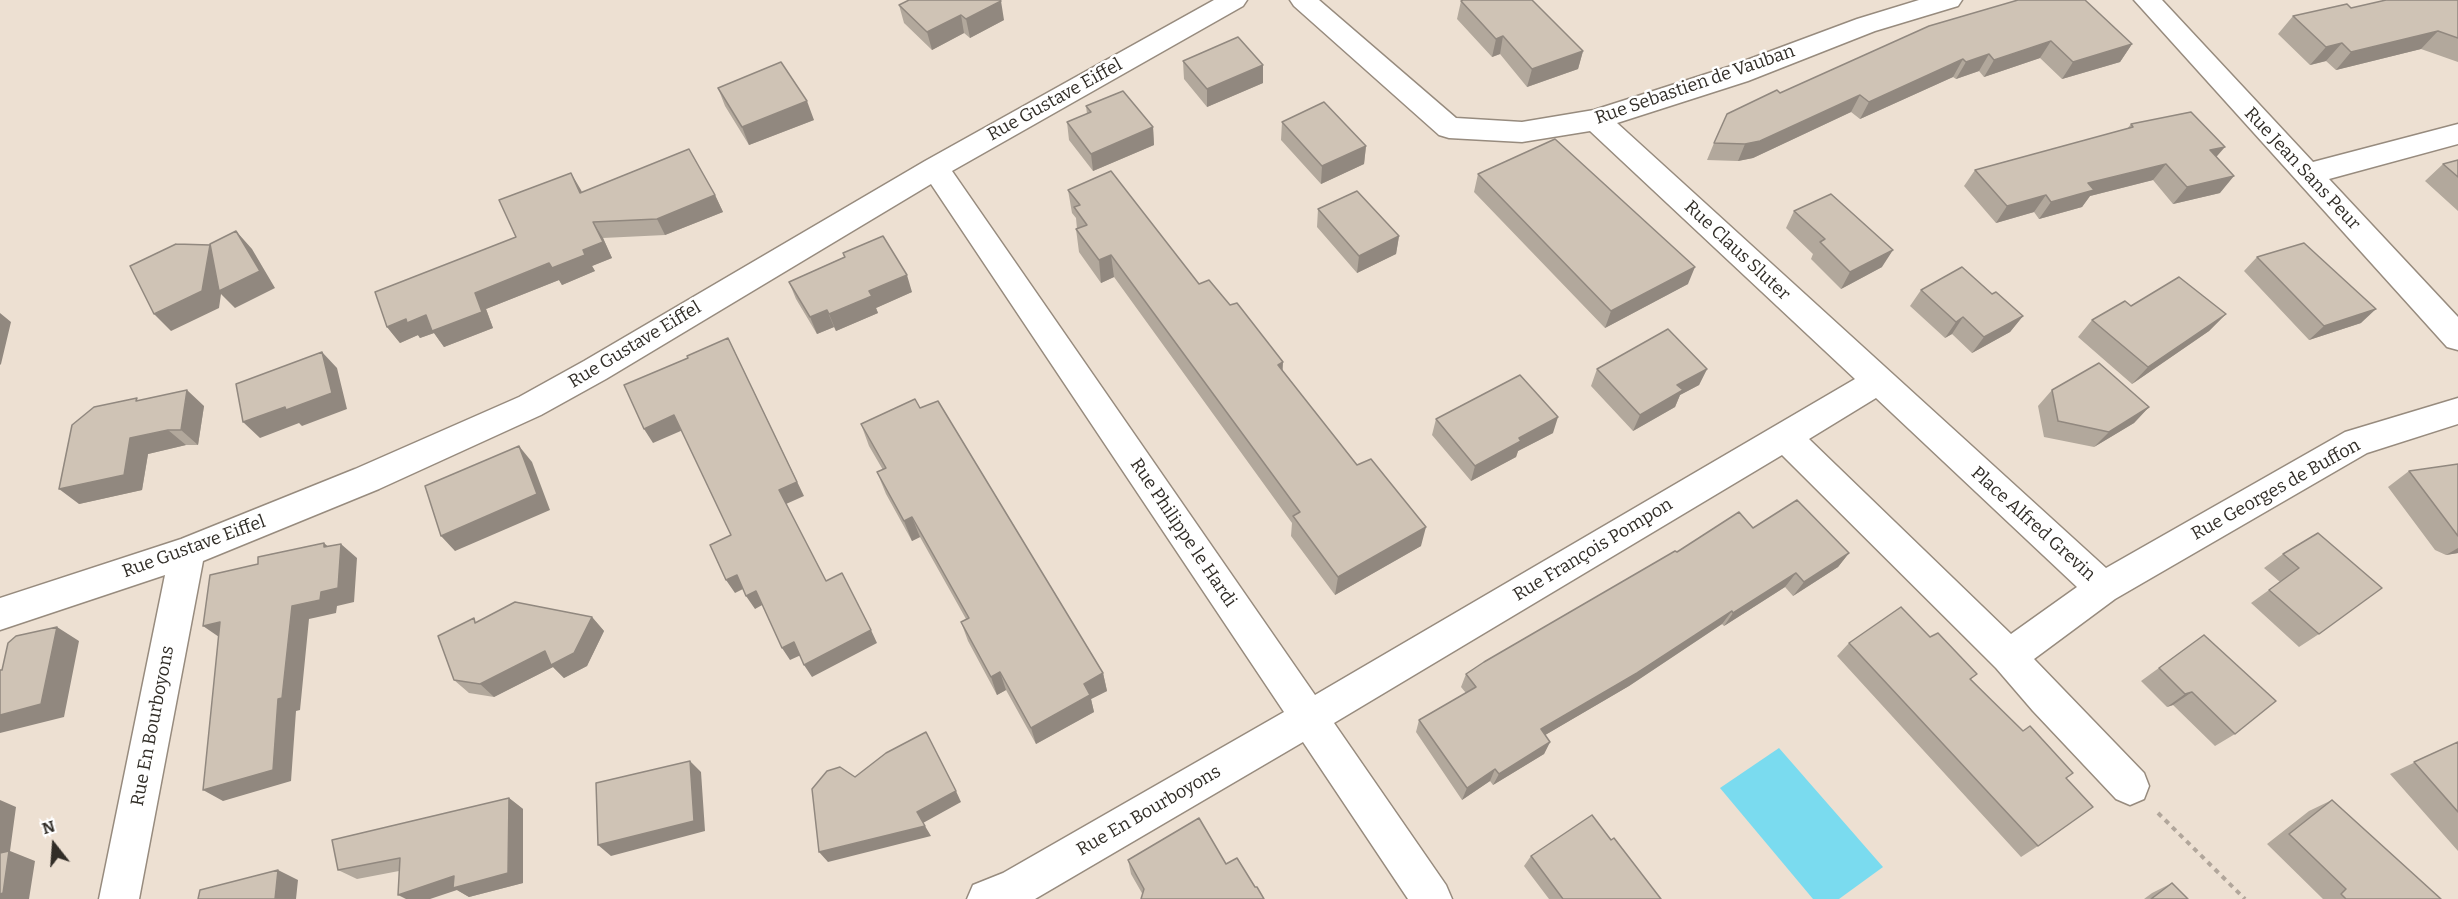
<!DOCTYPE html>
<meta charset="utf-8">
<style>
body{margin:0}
#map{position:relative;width:2458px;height:899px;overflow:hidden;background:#ede0d2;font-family:Bitter,serif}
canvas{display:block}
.north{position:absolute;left:24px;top:815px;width:60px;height:60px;-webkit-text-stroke:4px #fff;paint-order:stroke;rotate:343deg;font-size:16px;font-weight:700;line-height:24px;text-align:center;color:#312d27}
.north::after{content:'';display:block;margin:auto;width:21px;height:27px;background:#312d27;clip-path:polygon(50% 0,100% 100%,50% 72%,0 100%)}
</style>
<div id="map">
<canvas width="2458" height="899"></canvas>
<div class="north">N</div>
</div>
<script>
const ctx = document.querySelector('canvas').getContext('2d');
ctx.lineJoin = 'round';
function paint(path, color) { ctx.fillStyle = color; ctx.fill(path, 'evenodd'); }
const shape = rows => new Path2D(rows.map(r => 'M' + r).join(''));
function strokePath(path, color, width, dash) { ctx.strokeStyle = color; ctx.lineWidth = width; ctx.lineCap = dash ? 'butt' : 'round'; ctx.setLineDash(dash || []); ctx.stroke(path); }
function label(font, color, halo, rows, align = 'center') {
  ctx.font = font + ' Bitter,serif'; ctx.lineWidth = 5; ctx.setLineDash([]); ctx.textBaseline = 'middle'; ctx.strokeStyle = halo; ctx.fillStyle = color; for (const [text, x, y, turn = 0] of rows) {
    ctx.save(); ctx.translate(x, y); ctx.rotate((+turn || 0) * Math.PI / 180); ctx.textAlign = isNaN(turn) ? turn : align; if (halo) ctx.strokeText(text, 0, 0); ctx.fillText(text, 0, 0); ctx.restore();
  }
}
const water = shape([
 [1779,748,1883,867,1839,899,1813,899,1720,788]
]);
const path = shape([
 [2158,813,2245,899]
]);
const street = shape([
 [1214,0,1247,0,1243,6,952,171,1315,695,1855,379,1590,131,1522,142,1449,138,1439,135,1294,6,1290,0,1319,0,1456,118,1522,122,1594,110,1728,67,1857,19,1919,0,1962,0,1958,6,1875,31,1748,81,1617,123,2106,568,2345,432,2458,398,2458,424,2367,453,2115,599,2034,659,2144,773,2149,786,2144,799,2130,805,2116,799,2033,711,1996,668,1782,455,1334,723,1446,885,1452,899,1408,899,1303,742,1035,899,967,899,973,885,1003,873,1284,712,931,184,606,379,541,415,379,489,203,561,139,899,99,899,165,575,0,630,0,598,181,539,355,469,519,397,584,361,925,161,1214,0],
 [1876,398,2077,587,2011,634,1809,439,1876,398],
 [2134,0,2162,0,2313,162,2458,124,2458,144,2329,179,2458,317,2458,350,2447,347,2134,0]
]);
const wall = shape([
 [2458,0,2458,62,2421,49,2336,70,2326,61,2310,65,2278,34,2293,16,2351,8],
 [1461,1,1583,51,1578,69,1527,87,1500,54,1492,57,1457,19],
 [899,5,1004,20,970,38,964,33,932,50,904,23],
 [1929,26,2132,44,2120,62,2062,79,2040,58,1984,77,1979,71,1956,79,1953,77,1860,119,1851,112,1753,158,1738,161,1707,160,1714,143,1780,93],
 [1183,61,1263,83,1207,107,1184,79],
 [718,88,814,120,749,145,725,106],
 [1086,106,1153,127,1154,145,1093,171,1069,140,1067,122,1087,114],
 [1282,122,1366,146,1364,164,1321,184,1281,140],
 [2131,124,2217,157,2220,193,2173,204,2153,180,2090,196,2082,207,2039,219,2034,212,1996,223,1964,186,1975,170,2127,129],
 [2458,160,2458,211,2425,181,2443,164],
 [1478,174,1688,284,1605,328,1474,192],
 [1068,190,1199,284,1282,370,1421,546,1335,595,1291,536,1292,523,1114,277,1101,283,1079,252,1076,229,1077,229,1076,218,1072,213],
 [581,192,715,195,723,212,665,235,603,238,612,258,592,266,595,271,562,285,559,280,486,309,493,328,444,347,434,333,420,338,418,335,400,343,387,327],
 [1318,209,1399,236,1396,254,1357,273,1317,227],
 [1794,211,1882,267,1841,289,1811,259,1813,254,1786,228],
 [843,253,912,292,876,308,878,313,836,331,834,327,817,334,796,299,789,282,844,257],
 [2257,257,2361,323,2309,340,2244,271],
 [1921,290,1992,294,2023,316,2010,332,1972,353,1952,334,1945,338,1910,306],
 [2131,306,2226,314,2209,331,2132,384,2078,337,2092,320],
 [1597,369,1707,369,1699,385,1680,395,1675,407,1633,431,1591,386],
 [2052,390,2149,407,2134,423,2094,447,2044,437,2038,406],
 [139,401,204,406,198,445,186,445,148,454,142,490,79,504],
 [920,408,1103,673,1107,691,1091,699,1094,712,1036,744,1006,690,997,695,968,641,961,622,966,619,920,537,912,541,886,494,877,472,883,470,869,446,861,424],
 [1436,419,1553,433,1518,451,1516,457,1471,481,1432,435],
 [2458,464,2458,553,2446,555,2435,550,2388,487,2409,471],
 [2318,533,2319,634,2299,647,2251,603,2280,582,2264,568,2283,554],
 [1677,552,1849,553,1838,567,1793,596,1785,587,1724,626,1722,624,1629,686,1545,735,1550,742,1544,754,1493,785,1490,781,1462,800,1416,732,1419,720,1466,693,1461,687,1466,674],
 [592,617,604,631,587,666,564,678,553,667,494,697,469,693,454,680,477,622],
 [2204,635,2235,734,2215,746,2173,705,2167,707,2141,681],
 [1930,637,1977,674,1971,679,2066,778,2038,846,2021,857,1837,656,1849,643],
 [2458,742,2458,851,2390,774],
 [509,798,523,809,523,883,469,897,457,890,399,871,357,879,338,870],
 [2332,800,2441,899,2323,899,2267,844,2309,811],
 [1611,840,1661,899,1549,899,1524,866,1531,856],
 [1128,860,1226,864,1255,887,1143,895,1131,874],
 [2172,883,2188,899,2144,899,2152,893]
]);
const shadedWall = shape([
 [1001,1,1004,20,970,38,966,19],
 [961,15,964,33,932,50,927,32],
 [2438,31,2421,49,2336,70,2351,52],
 [1503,36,1500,54,1492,57,1496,39],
 [2051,41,2040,58,1984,77,1994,60],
 [2342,43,2326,61,2310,65,2326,47],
 [2132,44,2120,62,2062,79,2073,62],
 [1583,51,1578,69,1527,87,1532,69],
 [1989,54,1979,71,1956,79,1966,62],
 [1963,59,1953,77,1860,119,1869,102],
 [1263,65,1263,83,1207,107,1207,89],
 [1860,95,1851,112,1753,158,1738,161,1745,144],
 [807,101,814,120,749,145,742,127],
 [1153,127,1154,145,1093,171,1091,154],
 [1366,146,1364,164,1321,184,1322,166],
 [2225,147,2211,163,2210,150],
 [2166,164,2153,180,2090,196,2082,207,2039,219,2051,202,2088,183],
 [571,173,581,190,589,209,580,193],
 [2234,176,2220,193,2173,204,2187,187],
 [715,195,723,212,665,235,657,219],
 [2046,195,2034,212,1996,223,2007,206],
 [593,222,603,238,612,258,592,266,595,271,562,285,559,280,486,309,493,328,444,347,434,333,420,338,418,335,400,343,387,327,406,319,426,315,475,293,583,250],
 [236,231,252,249,275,288,235,308,221,294,219,308,171,331,154,314,210,245],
 [1399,236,1396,254,1357,273,1359,256],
 [1893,250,1882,267,1841,289,1850,272],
 [1111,255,1114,277,1101,283,1099,260],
 [1695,267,1688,284,1605,328,1611,311],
 [907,275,912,292,876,308,878,313,836,331,829,314,869,291],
 [2376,309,2361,323,2309,340,2324,326],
 [827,310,834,327,817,334,810,317],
 [0,313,11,322,1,364,0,365],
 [2226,314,2209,331,2132,384,2148,367],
 [2023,316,2010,332,1972,353,1984,337],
 [1963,317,1952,334,1945,338,1956,322],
 [728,338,804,496,786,504,779,490],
 [322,352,337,368,347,409,302,426,299,423,260,438,243,422],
 [1283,362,1282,384,1278,365],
 [1707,369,1699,385,1680,395,1675,407,1633,431,1640,415,1677,385],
 [187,390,204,406,198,445,181,430],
 [2149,407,2134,423,2094,447,2109,432],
 [674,415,683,430,653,443,644,429],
 [1558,417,1553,433,1518,451,1516,457,1471,481,1475,466,1519,438],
 [168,430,186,445,148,454,142,490,79,504,59,489,130,438],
 [519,446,532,462,550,510,455,551,441,536],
 [912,517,920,537,912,541,904,521],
 [1426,527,1421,546,1335,595,1338,577],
 [324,543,340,557,341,544,357,558,354,602,337,606,336,613,309,619,300,710,296,711,291,781,223,801,203,790,292,606,324,547],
 [2458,548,2458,553,2446,555],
 [1849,553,1838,567,1793,596,1804,582],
 [1796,573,1785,587,1724,626,1733,613],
 [737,575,745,588,735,593,726,580],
 [756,591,764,604,755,609,746,596],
 [1732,611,1722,624,1629,686,1535,741,1541,729],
 [592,617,604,631,587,666,564,678,553,667,494,697,480,684],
 [220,622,222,639,203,626],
 [57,627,79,641,64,717,0,733,0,715],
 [871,630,877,643,812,677,804,665],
 [794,642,801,655,790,660,782,648],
 [1000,672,1006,690,997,695,991,677],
 [1103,673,1107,691,1091,699,1094,712,1036,744,1031,728,1084,684],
 [2192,692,2173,705,2167,707,2185,694],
 [1550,742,1544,754,1493,785,1499,774],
 [690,761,701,772,705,831,611,856,598,845],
 [1495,769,1490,781,1462,800,1467,788],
 [956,791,961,802,923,823,917,812],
 [509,798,523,809,523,883,469,897,457,890,430,899,406,899,398,895],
 [0,800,16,807,10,851,35,861,29,899,0,899],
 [925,826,931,836,828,862,819,852],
 [278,870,298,880,296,899,275,899]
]);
const building = shape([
 [909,0,1000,0,1001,1,966,19,961,15,927,32,899,5,909,0],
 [1463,0,1532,0,1583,51,1532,69,1503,36,1496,39,1461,1,1463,0],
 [2018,0,2085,0,2132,44,2073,62,2051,41,1994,60,1989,54,1966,62,1963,59,1869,102,1860,95,1760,141,1745,144,1714,143,1727,114,1777,90,1780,93,1929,26,2018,0],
 [2386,0,2458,0,2458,38,2438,31,2351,52,2342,43,2326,47,2293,16,2347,4,2351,8,2386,0],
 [1238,37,1263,65,1207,89,1183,61,1238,37],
 [781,62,807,101,742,127,718,88,781,62],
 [1123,91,1153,127,1091,154,1067,122,1091,112,1086,106,1123,91],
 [1324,102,1366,146,1322,166,1282,122,1324,102],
 [2191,112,2225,147,2210,150,2234,176,2187,187,2166,164,2088,183,2094,190,2051,202,2046,195,2007,206,1975,170,2133,127,2131,124,2191,112],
 [1555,139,1695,267,1611,311,1478,174,1555,139],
 [689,149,715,195,657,219,593,222,603,242,583,250,585,255,552,268,549,263,475,293,482,312,432,331,426,315,407,323,406,319,387,327,375,292,516,237,499,200,571,173,580,193,689,149],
 [2458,160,2458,177,2443,164,2458,160],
 [1111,171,1199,284,1209,280,1230,305,1237,303,1283,362,1278,365,1357,465,1371,459,1426,527,1338,577,1293,516,1300,512,1111,255,1099,260,1076,229,1087,225,1074,207,1080,205,1068,190,1111,171],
 [1357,191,1399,236,1359,256,1318,209,1357,191],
 [1831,194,1893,250,1850,272,1820,242,1825,239,1794,211,1831,194],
 [236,231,260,271,219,291,210,244,236,231],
 [883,236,907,275,869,291,872,296,829,314,827,310,810,317,789,282,845,257,843,253,883,236],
 [2304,243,2376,309,2324,326,2257,257,2304,243],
 [176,244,210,245,202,291,154,314,130,266,176,244],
 [1962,267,1992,294,1996,292,2023,316,1984,337,1963,317,1956,322,1921,290,1962,267],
 [2179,277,2226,314,2148,367,2092,320,2125,301,2131,306,2179,277],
 [1668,329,1707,369,1677,385,1683,390,1640,415,1597,369,1668,329],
 [728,338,797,482,779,490,826,581,842,573,871,630,804,665,794,642,782,648,756,591,746,596,737,575,726,580,710,545,731,535,674,415,644,429,624,385,688,358,687,356,728,338],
 [322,352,332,393,286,410,285,407,243,422,236,384,322,352],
 [2099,363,2149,407,2109,432,2058,421,2052,390,2099,363],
 [1520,375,1558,417,1519,438,1521,441,1475,466,1436,419,1520,375],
 [187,390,181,430,168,430,130,438,124,475,59,489,72,425,94,407,137,398,136,401,187,390],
 [915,399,920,408,938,401,1103,673,1084,684,1090,695,1031,728,1000,672,991,677,961,622,969,618,912,517,904,521,877,472,886,468,861,424,915,399],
 [519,446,537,494,441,536,425,486,519,446],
 [2458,464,2458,536,2409,471,2458,464],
 [1797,500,1849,553,1804,582,1796,573,1733,613,1732,611,1637,673,1541,729,1550,742,1499,774,1495,769,1467,788,1419,720,1476,687,1466,674,1484,662,1675,551,1677,552,1739,512,1753,528,1797,500],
 [2318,533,2382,588,2319,634,2269,590,2299,568,2283,554,2318,533],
 [324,543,324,547,341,544,338,588,321,592,320,600,292,606,282,698,278,699,273,770,203,790,220,622,203,626,210,575,258,564,258,557,324,543],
 [515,602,592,617,574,653,551,665,545,651,480,684,454,680,438,636,474,618,475,623,515,602],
 [1901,607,1930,637,1938,633,1977,674,1970,679,2023,731,2030,726,2073,773,2066,778,2093,807,2038,846,1849,643,1901,607],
 [57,627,41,704,0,715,0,670,2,670,8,643,16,636,57,627],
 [2204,635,2276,701,2235,734,2192,692,2185,694,2159,668,2204,635],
 [926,732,956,791,917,812,925,826,819,852,812,789,827,771,840,767,855,777,886,753,926,732],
 [2458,742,2458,812,2414,762,2458,742],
 [690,761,694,821,598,845,596,783,690,761],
 [509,798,508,873,453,888,454,876,398,895,400,858,338,870,332,840,509,798],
 [2332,800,2441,899,2346,899,2341,894,2346,889,2289,834,2332,800],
 [1592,815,1611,840,1614,838,1661,899,1563,899,1531,856,1592,815],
 [1199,818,1226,864,1237,858,1255,887,1257,887,1264,899,1141,899,1144,889,1128,860,1199,818],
 [9,851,3,893,0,894,0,853,9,851],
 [278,870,275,899,198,899,200,890,278,870],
 [2172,883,2188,899,2151,899,2172,883]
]);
const streetNames = [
 ["Rue Sebastien de Vauban",1695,85,-19],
 ["Rue Gustave Eiffel",1055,100,-29],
 ["Rue Jean Sans Peur",2302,169,47],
 ["Rue Claus Sluter",1737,251,43],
 ["Rue Gustave Eiffel",635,345,-31],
 ["Rue Georges de Buffon",2276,490,-29],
 ["Place Alfred Grevin",2033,524,42],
 ["Rue Philippe le Hardi",1183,533,56],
 ["Rue Gustave Eiffel",194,547,-20],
 ["Rue François Pompon",1593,550,-31],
 ["Rue En Bourboyons",153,726,-79],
 ["Rue En Bourboyons",1149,811,-30]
];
paint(water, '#7adbef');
strokePath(street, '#978b7e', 3);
strokePath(path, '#b1a69b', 4, [5, 5]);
paint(street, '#fff');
paint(wall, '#b2a89c');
paint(shadedWall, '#91887f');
paint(building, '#cfc3b5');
strokePath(building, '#91887f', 1.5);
label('18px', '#312d27', '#fff', streetNames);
</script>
